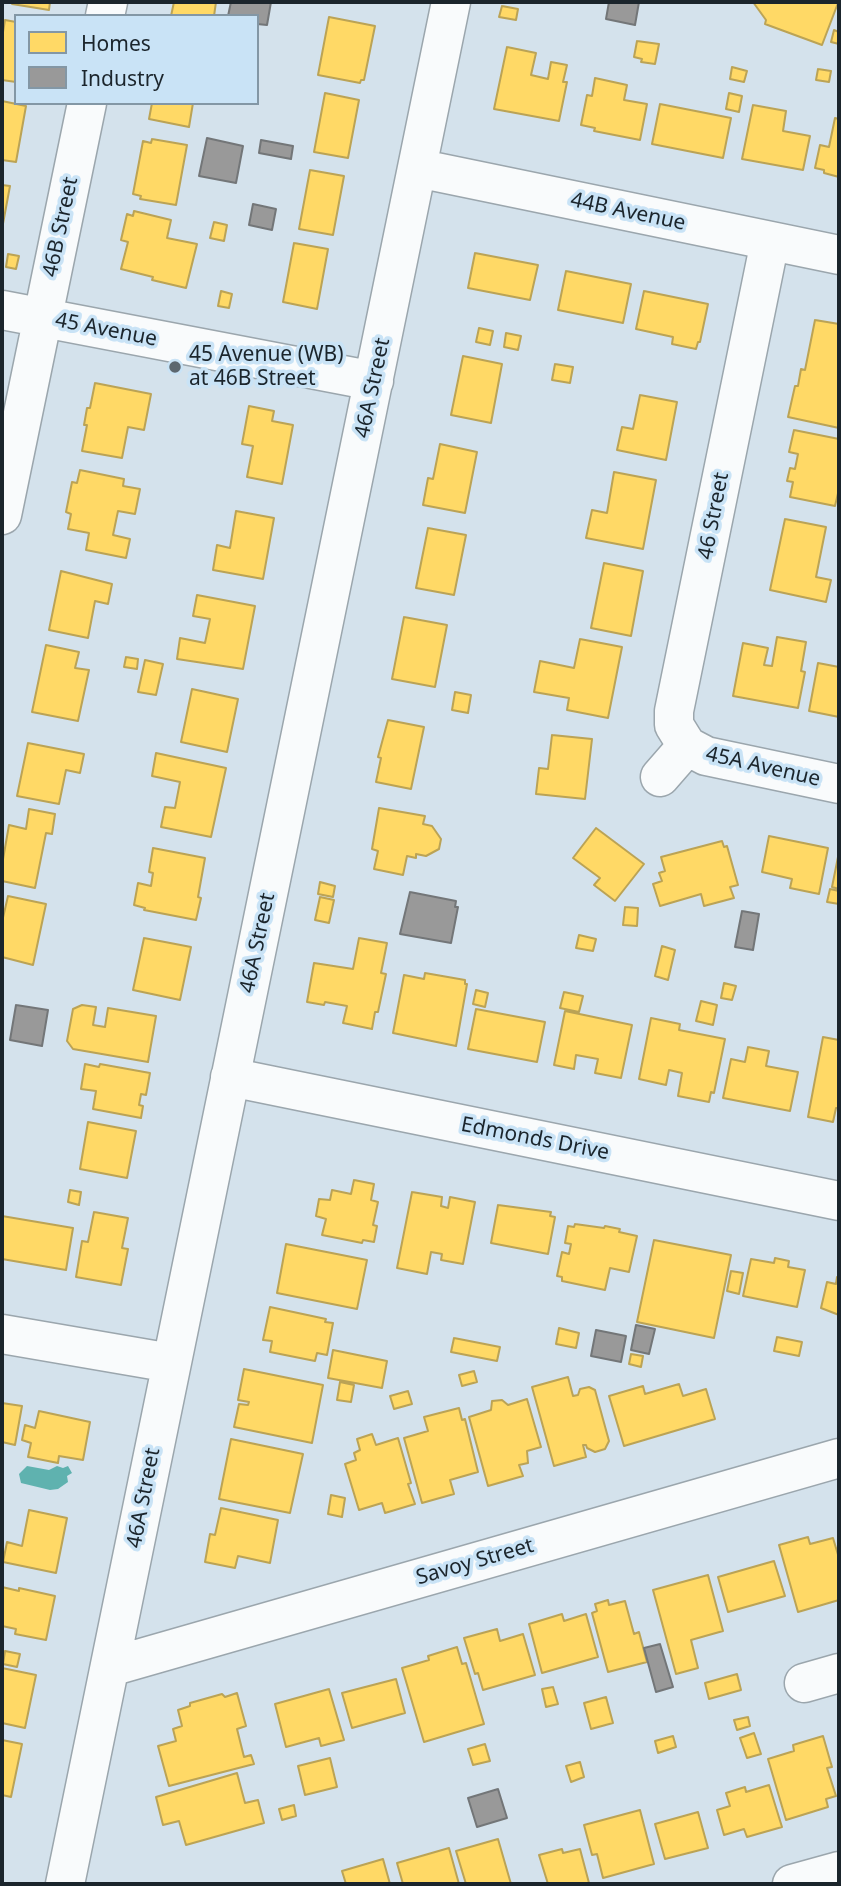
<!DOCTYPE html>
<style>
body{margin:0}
#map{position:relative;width:841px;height:1886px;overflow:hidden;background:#d4e2ec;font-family:"Noto Sans",sans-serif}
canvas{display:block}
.frame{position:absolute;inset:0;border:4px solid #1b252c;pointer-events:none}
.legend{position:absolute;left:14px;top:14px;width:245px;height:91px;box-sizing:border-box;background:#c9e3f6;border:2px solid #8397a5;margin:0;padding:9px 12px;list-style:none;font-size:21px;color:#1b252c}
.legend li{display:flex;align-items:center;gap:14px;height:35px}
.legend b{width:35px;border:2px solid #8397a5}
</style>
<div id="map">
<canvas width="841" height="1886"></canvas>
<div class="frame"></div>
<ul class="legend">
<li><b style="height:19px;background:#ffd966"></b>Homes</li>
<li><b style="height:19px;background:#999"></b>Industry</li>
</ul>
</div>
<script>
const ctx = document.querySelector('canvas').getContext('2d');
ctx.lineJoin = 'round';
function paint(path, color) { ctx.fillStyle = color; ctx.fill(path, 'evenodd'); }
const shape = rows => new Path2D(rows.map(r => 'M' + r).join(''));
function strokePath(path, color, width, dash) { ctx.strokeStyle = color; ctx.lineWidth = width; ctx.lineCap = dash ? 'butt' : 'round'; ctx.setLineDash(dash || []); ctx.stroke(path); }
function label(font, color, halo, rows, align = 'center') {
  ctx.font = font + ' "Noto Sans",sans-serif'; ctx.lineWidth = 7; ctx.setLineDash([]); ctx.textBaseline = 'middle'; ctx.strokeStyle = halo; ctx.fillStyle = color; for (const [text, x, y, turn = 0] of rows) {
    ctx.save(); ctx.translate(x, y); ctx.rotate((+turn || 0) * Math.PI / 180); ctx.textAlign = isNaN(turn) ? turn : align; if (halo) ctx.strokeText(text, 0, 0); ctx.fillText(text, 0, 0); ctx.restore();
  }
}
const water = shape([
 [27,1466,49,1470,57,1466,63,1468,68,1466,72,1473,67,1476,68,1482,58,1489,50,1490,21,1483,19,1474]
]);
const homes = shape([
 [13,2,50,2,49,10,12,4,13,2],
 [174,2,216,2,214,16,171,16,174,2],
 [753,2,834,2,838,3,822,45,765,24,766,20,753,2],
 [502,6,518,9,516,20,499,17,502,6],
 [329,17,375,26,364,80,361,80,360,83,318,75,329,17],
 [5,20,16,22,16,82,2,80,2,38,5,20],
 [834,30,839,32,839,44,831,42,834,30],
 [637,41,659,44,655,64,641,62,642,59,634,57,637,41],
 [507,47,536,53,531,75,548,79,551,62,567,65,563,82,567,82,559,121,494,109,507,47],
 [732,67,747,71,744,82,730,79,732,67],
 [818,69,831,71,829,82,816,80,818,69],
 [595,78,627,85,624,100,647,104,640,140,594,131,595,128,581,125,587,95,592,96,595,78],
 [325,93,359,100,348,158,314,152,325,93],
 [729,93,742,96,739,112,726,109,729,93],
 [2,101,26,106,16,162,2,160,2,101],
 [152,103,193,103,189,127,149,119,152,103],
 [660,104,731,118,723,158,652,144,660,104],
 [753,105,786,111,783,131,810,136,803,170,742,159,753,105],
 [835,118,839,119,839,177,824,173,824,170,815,168,820,145,829,147,835,118],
 [152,139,187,145,176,205,140,199,141,196,133,194,143,141,151,143,152,139],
 [310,170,344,176,333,235,299,229,310,170],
 [2,185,10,186,2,229,2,185],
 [134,211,171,220,167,238,197,244,186,288,152,280,153,277,121,269,128,242,121,240,127,214,133,216,134,211],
 [214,222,227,225,224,241,210,238,214,222],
 [294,243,328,249,317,309,283,302,294,243],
 [475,253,538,265,530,300,468,288,475,253],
 [8,254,19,256,16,269,6,267,8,254],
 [566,271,631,284,623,323,558,310,566,271],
 [221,291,232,294,229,308,218,306,221,291],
 [644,291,708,304,700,342,698,342,696,349,672,344,673,337,636,329,644,291],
 [815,320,839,324,839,428,788,417,795,386,798,386,801,369,805,370,815,320],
 [479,328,493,331,490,345,476,342,479,328],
 [506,333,521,336,518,350,504,347,506,333],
 [463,356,502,364,491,423,451,415,463,356],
 [555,364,573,367,570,383,552,380,555,364],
 [95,383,151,394,144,430,128,427,122,458,82,451,87,425,84,425,87,408,90,408,95,383],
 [640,395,677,402,666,460,617,450,622,427,633,429,640,395],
 [249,406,274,411,272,421,293,425,282,484,247,477,253,446,242,444,249,406],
 [794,430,839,439,839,489,835,506,790,497,793,482,787,481,790,468,795,469,798,454,789,452,794,430],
 [440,444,477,452,465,513,423,505,428,478,433,479,440,444],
 [80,470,124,479,123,486,140,489,135,514,118,511,113,535,130,539,126,558,86,550,89,533,68,529,71,514,66,512,72,482,77,483,80,470],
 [614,472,656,480,643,549,586,538,592,510,607,513,614,472],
 [236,511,274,518,263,579,213,570,217,545,230,548,236,511],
 [785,519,826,527,816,577,831,580,826,602,770,590,785,519],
 [428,528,466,535,454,595,416,588,428,528],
 [604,563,643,571,631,636,591,628,604,563],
 [61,571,112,584,108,604,95,601,88,638,49,630,61,571],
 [197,595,255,606,243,669,177,659,180,638,205,643,210,619,193,616,197,595],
 [404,617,447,625,435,687,392,679,404,617],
 [777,637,806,642,801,671,805,672,798,708,733,696,743,643,768,648,764,665,772,666,777,637],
 [580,639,622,647,608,718,567,710,569,698,534,692,540,661,574,668,580,639],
 [46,645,79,652,75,668,89,670,78,721,32,712,46,645],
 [126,657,138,659,137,669,124,667,126,657],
 [145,660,163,664,156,695,138,692,145,660],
 [818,663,839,667,839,717,809,711,818,663],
 [192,689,238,699,227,752,181,742,192,689],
 [455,692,471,695,468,713,452,710,455,692],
 [388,720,424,727,411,789,376,782,381,758,378,757,388,720],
 [552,735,592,739,585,799,536,794,539,768,548,769,552,735],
 [28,743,84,754,80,773,66,770,59,804,17,796,28,743],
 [156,753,226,768,211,837,161,827,165,807,175,808,180,782,152,776,156,753],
 [379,808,425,816,423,824,432,826,441,839,439,849,426,856,416,854,416,858,407,856,403,875,374,869,378,851,372,849,379,808],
 [29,809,55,814,52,834,46,833,35,888,2,881,2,865,9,825,26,829,29,809],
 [596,828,644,864,615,901,594,885,600,878,573,858,596,828],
 [769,836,828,848,819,894,790,888,792,879,762,872,769,836],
 [722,841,724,847,727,846,738,885,730,887,734,898,704,906,701,894,660,906,653,884,662,881,659,873,665,871,661,857,722,841],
 [153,848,205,858,198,897,201,898,196,920,144,910,145,908,134,905,138,883,151,886,153,873,149,872,153,848],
 [839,852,839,889,832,887,839,852],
 [320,882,335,886,333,897,318,894,320,882],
 [830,889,839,891,839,904,827,902,830,889],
 [8,896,46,904,33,965,2,957,2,922,8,896],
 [320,897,334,900,329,923,315,920,320,897],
 [625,907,638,908,637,926,623,925,625,907],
 [579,935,596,939,593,951,576,948,579,935],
 [144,938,191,947,180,1000,133,990,144,938],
 [359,938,387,943,381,973,386,974,378,1012,375,1012,372,1029,343,1023,347,1006,325,1002,324,1005,307,1002,314,963,353,969,359,938],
 [662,946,675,950,668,980,655,976,662,946],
 [425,973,465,980,465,984,467,984,456,1046,393,1033,404,975,424,979,425,973],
 [724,983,736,986,732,1000,721,998,724,983],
 [476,990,488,993,485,1007,473,1004,476,990],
 [564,992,583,996,579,1012,560,1008,564,992],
 [701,1001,717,1005,713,1025,696,1021,701,1001],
 [82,1005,96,1007,93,1025,105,1027,108,1008,156,1016,148,1062,73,1049,67,1041,73,1009,82,1005],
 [476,1009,545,1022,537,1062,468,1049,476,1009],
 [565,1011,632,1025,621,1078,595,1073,598,1059,576,1055,574,1069,554,1065,565,1011],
 [651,1018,680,1024,679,1030,725,1039,714,1093,711,1092,709,1102,678,1096,682,1073,669,1070,666,1085,639,1079,651,1018],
 [823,1037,839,1040,839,1108,836,1108,833,1122,808,1117,823,1037],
 [748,1047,769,1051,766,1066,798,1072,790,1111,723,1098,731,1059,745,1062,748,1047],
 [85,1064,99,1067,100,1064,150,1073,146,1095,141,1094,139,1105,143,1106,141,1118,93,1109,96,1091,81,1089,85,1064],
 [88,1122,136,1131,127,1178,80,1169,88,1122],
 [354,1180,374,1184,371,1200,378,1202,373,1225,377,1226,374,1242,363,1240,362,1243,322,1235,326,1219,316,1216,319,1199,330,1200,332,1190,351,1194,354,1180],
 [70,1190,81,1192,79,1205,68,1202,70,1190],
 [412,1192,442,1197,441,1206,448,1208,450,1197,475,1202,463,1264,441,1260,442,1254,431,1252,427,1274,397,1268,412,1192],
 [498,1205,551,1212,550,1216,555,1217,548,1254,491,1243,498,1205],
 [94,1212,128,1218,122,1248,128,1249,121,1285,76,1277,82,1241,88,1242,94,1212],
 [2,1216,73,1228,66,1270,2,1259,2,1216],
 [575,1224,604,1228,605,1226,620,1229,619,1232,637,1236,629,1272,610,1268,605,1290,562,1281,562,1277,557,1276,562,1252,569,1254,571,1244,565,1243,568,1226,574,1227,575,1224],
 [654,1240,731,1255,714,1338,637,1322,654,1240],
 [286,1244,367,1260,357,1309,277,1293,286,1244],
 [775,1258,789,1261,788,1267,805,1270,797,1307,743,1296,751,1259,774,1263,775,1258],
 [731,1271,743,1273,739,1294,727,1291,731,1271],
 [837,1277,839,1278,839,1315,821,1308,827,1282,836,1284,837,1277],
 [270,1307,326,1319,325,1322,333,1323,327,1355,317,1353,315,1361,270,1352,272,1341,263,1340,270,1307],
 [559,1328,579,1333,576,1348,556,1344,559,1328],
 [777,1337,802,1342,799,1356,774,1351,777,1337],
 [454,1338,500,1347,497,1361,451,1352,454,1338],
 [333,1350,387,1361,382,1388,328,1378,333,1350],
 [631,1354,643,1356,641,1367,629,1364,631,1354],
 [244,1369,323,1385,312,1443,234,1427,239,1404,248,1405,249,1402,238,1400,244,1369],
 [474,1371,477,1382,462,1386,459,1375,474,1371],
 [568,1377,573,1396,578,1395,580,1389,589,1387,595,1390,609,1441,605,1449,595,1452,587,1448,586,1445,583,1445,586,1457,554,1466,532,1387,568,1377],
 [340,1382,354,1385,351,1402,337,1400,340,1382],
 [679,1384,683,1396,706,1389,715,1419,624,1446,609,1396,643,1386,645,1394,679,1384],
 [408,1391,412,1404,394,1409,390,1396,408,1391],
 [527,1399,541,1447,527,1451,528,1463,519,1465,523,1476,488,1486,469,1417,491,1410,492,1401,502,1400,508,1405,527,1399],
 [2,1403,22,1406,15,1445,2,1442,2,1403],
 [459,1408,462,1420,465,1419,478,1472,450,1480,454,1494,422,1503,404,1438,428,1431,424,1417,459,1408],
 [39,1411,90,1422,83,1460,59,1456,58,1463,28,1457,31,1443,22,1440,25,1425,35,1428,39,1411],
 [372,1434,376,1445,398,1438,411,1483,408,1484,415,1504,385,1513,382,1503,359,1510,345,1464,356,1460,354,1453,360,1450,357,1439,372,1434],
 [231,1439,303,1454,290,1513,219,1499,231,1439],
 [331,1495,345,1498,342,1517,328,1514,331,1495],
 [221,1508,278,1520,270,1563,238,1556,235,1568,205,1562,210,1534,215,1535,221,1508],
 [29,1510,67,1518,56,1573,3,1562,7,1542,22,1546,29,1510],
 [808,1537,810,1544,833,1538,839,1558,839,1600,798,1612,779,1545,808,1537],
 [774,1561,785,1596,728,1612,718,1577,774,1561],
 [708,1575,723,1631,691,1640,698,1668,676,1674,653,1590,708,1575],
 [2,1587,19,1591,19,1588,55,1596,46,1640,15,1634,16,1629,2,1626,2,1587],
 [608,1600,609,1605,625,1601,634,1634,639,1632,647,1662,608,1672,592,1613,597,1611,595,1604,608,1600],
 [562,1614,564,1621,586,1614,598,1657,542,1673,529,1624,562,1614],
 [497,1629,500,1641,523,1634,535,1675,483,1690,478,1673,475,1674,464,1638,497,1629],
 [457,1647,462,1664,466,1663,484,1724,424,1742,402,1668,429,1660,428,1656,457,1647],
 [5,1651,20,1654,17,1667,3,1664,5,1651],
 [2,1668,36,1675,25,1728,2,1723,2,1668],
 [737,1674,741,1690,709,1699,705,1683,737,1674],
 [396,1679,405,1713,352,1728,342,1693,396,1679],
 [553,1687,558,1704,546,1707,542,1689,553,1687],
 [329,1689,344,1740,321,1746,319,1738,286,1747,275,1704,329,1689],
 [237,1693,246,1726,237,1729,244,1757,251,1755,254,1764,169,1786,158,1746,176,1741,173,1729,182,1726,178,1710,190,1706,190,1703,222,1694,225,1697,237,1693],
 [606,1697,613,1723,591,1729,584,1703,606,1697],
 [748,1717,750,1726,737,1730,734,1720,748,1717],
 [754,1733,761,1754,747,1758,740,1738,754,1733],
 [673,1736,676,1747,658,1753,655,1741,673,1736],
 [823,1736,832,1767,827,1768,836,1796,826,1799,828,1807,786,1820,768,1759,794,1751,793,1745,823,1736],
 [2,1740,22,1744,11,1797,2,1795,2,1740],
 [485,1744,490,1761,473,1765,468,1749,485,1744],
 [330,1758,337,1787,305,1795,298,1766,330,1758],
 [580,1762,584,1777,571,1782,566,1766,580,1762],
 [237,1773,245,1803,258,1800,264,1823,186,1845,179,1821,163,1825,156,1797,237,1773],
 [769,1785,782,1827,747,1837,744,1829,724,1835,717,1810,730,1806,726,1793,745,1787,746,1792,769,1785],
 [294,1805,296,1816,282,1820,279,1809,294,1805],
 [640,1810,654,1864,603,1878,597,1854,592,1855,584,1825,640,1810],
 [698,1812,708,1848,665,1859,655,1824,698,1812],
 [498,1839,511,1884,466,1884,456,1851,498,1839],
 [449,1848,459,1884,403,1884,397,1863,449,1848],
 [562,1849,563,1853,580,1849,589,1883,548,1884,539,1855,562,1849],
 [383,1859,390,1884,346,1884,342,1871,383,1859]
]);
const industry = shape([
 [231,2,271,2,267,25,257,24,257,16,228,16,231,2],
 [609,2,639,2,635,25,606,19,609,2],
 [207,138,243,146,236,183,199,176,207,138],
 [261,140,293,146,291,159,259,153,261,140],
 [253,204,276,209,272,230,249,225,253,204],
 [410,892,456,901,455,907,458,907,451,943,400,934,410,892],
 [742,911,759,914,753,950,735,947,742,911],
 [16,1005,48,1010,42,1046,10,1040,16,1005],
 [636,1325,655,1329,649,1354,631,1350,636,1325],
 [596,1330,626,1336,621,1362,591,1356,596,1330],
 [660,1644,673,1687,656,1692,644,1648,660,1644],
 [498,1789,507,1818,477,1827,468,1798,498,1789]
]);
const minor = shape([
 [105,16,108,2],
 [417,168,839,255],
 [770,241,674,711,674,725,687,746,706,756,839,784],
 [2,310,374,381],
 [2,515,87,103],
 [660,777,687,746],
 [230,1077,839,1201],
 [2,1334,171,1363],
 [110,1667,839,1458],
 [804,1683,839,1673],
 [65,1884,451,2]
]);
const major = shape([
 [792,1884,839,1871]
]);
const markers = [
 [175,367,7,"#5c676f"]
];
const streetNames = [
 ["44B Avenue",628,212,12],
 ["46B Street",61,227,-78],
 ["45 Avenue",106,330,11],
 ["46A Street",373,388,-78],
 ["46 Street",714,516,-79],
 ["45A Avenue",763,767,13],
 ["46A Street",258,943,-78],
 ["Edmonds Drive",535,1139,11],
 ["46A Street",144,1498,-79],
 ["Savoy Street",475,1562,-16]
];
const poiNames = [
 ["45 Avenue (WB)",189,355],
 ["at 46B Street",189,379]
];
paint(water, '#5fb2af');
paint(homes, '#ffd966');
strokePath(homes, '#bba355', 2);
paint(industry, '#999');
strokePath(industry, '#737678', 2);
strokePath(minor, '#9ba6ad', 41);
strokePath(major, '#9ba6ad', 41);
strokePath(minor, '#f9fbfc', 38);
strokePath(major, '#f9fbfc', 38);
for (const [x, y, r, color] of markers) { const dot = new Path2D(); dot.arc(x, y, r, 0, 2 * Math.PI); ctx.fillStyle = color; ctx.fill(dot); strokePath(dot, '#c9e3f6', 2.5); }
label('21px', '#1b252c', '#c9e3f6', streetNames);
label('21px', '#1b252c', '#c9e3f6', poiNames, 'left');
</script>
